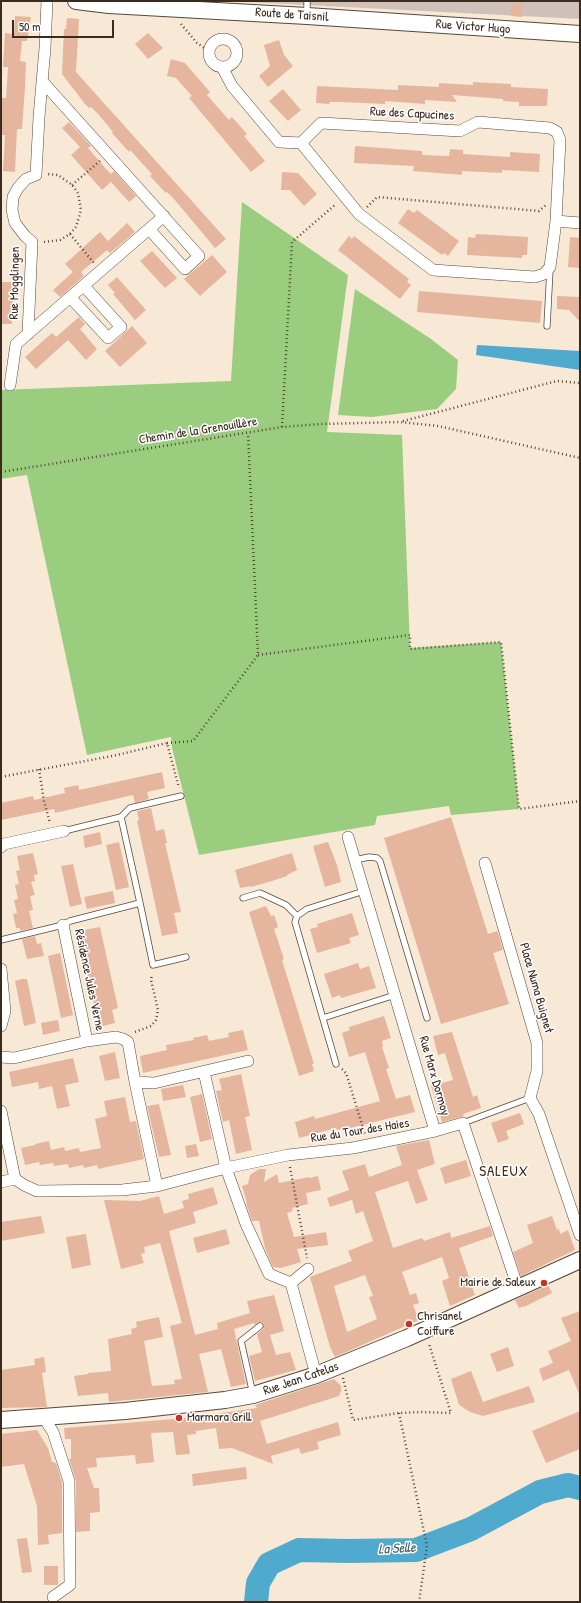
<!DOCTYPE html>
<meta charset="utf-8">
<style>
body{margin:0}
#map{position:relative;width:581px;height:1603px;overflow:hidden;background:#f7e9d6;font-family:"Patrick Hand",sans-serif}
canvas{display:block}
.frame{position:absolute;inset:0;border:2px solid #3b2a1e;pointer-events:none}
.scale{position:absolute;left:12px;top:20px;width:102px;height:18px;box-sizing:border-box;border:2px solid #3b2a1e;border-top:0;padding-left:5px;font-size:12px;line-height:14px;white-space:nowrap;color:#3b2a1e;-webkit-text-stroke:3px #fff;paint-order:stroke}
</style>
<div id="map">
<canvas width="581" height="1603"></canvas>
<div class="frame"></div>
<div class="scale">50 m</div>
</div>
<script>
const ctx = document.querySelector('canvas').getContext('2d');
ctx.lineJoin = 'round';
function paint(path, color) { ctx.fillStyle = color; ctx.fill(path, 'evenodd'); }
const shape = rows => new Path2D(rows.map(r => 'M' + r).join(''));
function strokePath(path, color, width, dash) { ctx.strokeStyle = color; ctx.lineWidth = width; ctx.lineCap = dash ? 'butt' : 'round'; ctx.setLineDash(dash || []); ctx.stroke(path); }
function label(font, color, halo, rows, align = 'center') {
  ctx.font = font + ' "Patrick Hand",sans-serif'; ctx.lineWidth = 3; ctx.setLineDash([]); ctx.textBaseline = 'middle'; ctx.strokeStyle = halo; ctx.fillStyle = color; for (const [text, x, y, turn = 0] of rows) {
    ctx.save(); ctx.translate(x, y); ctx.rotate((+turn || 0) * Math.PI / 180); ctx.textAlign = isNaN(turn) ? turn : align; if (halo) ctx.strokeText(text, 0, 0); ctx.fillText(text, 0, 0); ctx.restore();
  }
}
const industrial = shape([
 [227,1,580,1,580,19]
]);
const green = shape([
 [242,202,348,275,327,432,402,435,410,648,501,642,519,809,451,815,449,806,377,816,375,825,199,855,172,748,171,737,87,755,27,475,1,479,1,390,231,381],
 [355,289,431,339,458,360,456,389,437,409,372,417,338,415]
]);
const water = shape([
 [477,345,580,351,580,370,476,355]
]);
const river = shape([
 [256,1602,258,1583,269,1564,299,1550,349,1551,416,1550,471,1529,540,1492,568,1485,580,1488]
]);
const building = shape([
 [512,3,522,4,522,17,511,16],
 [15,16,31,17,27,41,22,41,20,61,26,62,25,88,22,129,17,129,15,172,3,171,5,135,1,135,1,107,2,98,6,98,8,67,3,67,5,33,14,34],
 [67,18,79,19,76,72,226,239,215,248,174,199,167,192,166,193,162,189,150,176,152,174,130,150,129,152,112,133,113,132,99,115,91,107,89,108,85,104,62,74,64,29,66,29],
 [148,33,163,48,148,59,135,44],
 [279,40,284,55,293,66,268,87,259,76,270,66,264,45],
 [171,59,185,63,210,92,207,95,229,120,232,117,247,134,244,136,265,161,251,172,189,98,192,96,176,78,167,76],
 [473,82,511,84,511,87,548,89,547,106,519,106,519,102,503,101,503,99,452,95,457,102,425,100,425,104,385,101,385,104,342,102,330,102,329,104,316,103,317,86,398,90,398,85,439,87,439,83,473,85],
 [283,89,301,110,288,121,269,101],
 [69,122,91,146,88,148,106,169,111,174,114,171,136,196,129,202,111,182,102,190,71,155,80,147,62,128],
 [355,146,422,151,422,155,449,156,450,149,463,150,463,154,510,157,510,152,540,154,539,172,502,170,502,173,462,171,462,175,413,171,414,166,354,163],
 [282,172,298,173,317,194,304,206,290,190,281,190],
 [408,209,414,213,417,210,459,241,448,256,444,253,442,255,398,223],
 [127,223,135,232,110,253,107,250,81,272,84,276,60,297,53,290,73,272,65,264,100,232,108,241],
 [476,234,528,237,527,255,522,255,522,258,467,255,468,237,475,238],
 [349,236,352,239,354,236,409,279,407,282,411,285,400,299,338,250],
 [570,237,580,238,580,268,568,267],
 [152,251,177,278,165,288,140,261],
 [212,255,227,272,200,296,184,279],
 [117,277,146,310,135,320,113,294,115,293,108,285],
 [1,282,14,282,12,324,1,324],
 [419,291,542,301,540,323,417,312],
 [557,296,580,297,580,322,569,310,557,309],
 [79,317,85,324,80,329,97,349,86,360,68,340,36,369,25,357,52,333,56,337],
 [132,326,147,343,120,367,105,351],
 [162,772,165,788,147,792,149,799,135,803,133,795,55,813,54,809,1,820,1,803,33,796,34,800,65,793,64,788,78,785,79,790],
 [151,808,156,831,164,829,167,843,165,843,181,912,174,913,178,933,162,936,137,821,139,820,137,811],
 [451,817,488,934,497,931,498,933,503,950,493,953,509,1004,441,1024,384,838],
 [100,832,102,844,85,848,83,836],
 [119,842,129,887,116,890,106,845],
 [328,842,337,865,341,882,325,887,313,846],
 [33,853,38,874,34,875,35,881,31,882,35,895,30,896,33,910,29,911,33,928,20,931,20,928,16,928,13,914,17,913,14,900,18,899,15,885,19,884,16,871,20,870,17,856],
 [292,853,297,870,287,875,287,876,272,881,251,887,251,886,240,888,235,870],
 [73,864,82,904,70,907,61,866],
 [113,891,115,903,87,909,84,897],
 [266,906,271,916,274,915,278,927,274,929,284,959,282,960,314,1064,312,1064,314,1071,299,1076,249,912],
 [352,913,359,935,349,938,351,943,317,953,310,929,318,927,317,924],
 [100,927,118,1008,112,1010,115,1023,99,1027,78,931],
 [35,936,37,944,41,943,44,956,27,959,22,939],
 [60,953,73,1015,61,1018,48,956],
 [358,963,360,969,369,966,376,988,341,998,340,995,332,998,324,974],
 [22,979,27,979,36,1023,24,1026,15,981],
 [384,1016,391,1038,382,1041,383,1047,382,1047,389,1068,386,1069,396,1099,410,1095,415,1112,346,1129,346,1128,337,1130,336,1128,299,1138,295,1122,314,1116,315,1119,380,1101,365,1052,349,1057,342,1033,350,1030,349,1027],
 [58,1020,60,1031,43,1035,41,1023],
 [243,1030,248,1050,143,1073,140,1056,167,1050,166,1045,194,1040,193,1038,207,1035,209,1041,229,1037,228,1033],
 [452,1032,473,1097,477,1095,481,1108,463,1114,464,1116,442,1122,431,1086,453,1080,445,1053,438,1055,433,1036],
 [115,1052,120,1078,105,1081,99,1056],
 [73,1058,79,1082,65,1085,70,1106,57,1109,52,1086,39,1089,38,1082,12,1087,9,1072],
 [241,1074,250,1116,245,1117,252,1150,236,1154,229,1120,223,1122,216,1091,222,1090,219,1079],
 [183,1085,186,1097,163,1101,161,1089],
 [202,1094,212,1139,200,1142,190,1097],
 [125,1097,130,1122,136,1121,144,1159,98,1169,97,1165,84,1168,83,1165,69,1168,68,1164,54,1166,53,1163,40,1165,39,1162,25,1165,21,1148,35,1145,35,1144,49,1141,51,1150,64,1147,65,1151,79,1148,80,1152,101,1148,95,1119,107,1116,104,1101],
 [159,1104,171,1155,159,1157,147,1106],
 [520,1113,524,1124,506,1131,509,1139,498,1143,491,1123],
 [429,1140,435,1164,417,1170,428,1200,416,1204,408,1181,375,1192,393,1248,422,1238,424,1241,450,1232,451,1238,490,1226,493,1236,459,1248,475,1295,450,1306,442,1281,449,1278,442,1257,402,1272,410,1295,416,1293,419,1303,413,1305,419,1320,335,1357,330,1347,310,1277,352,1261,348,1251,373,1241,363,1211,356,1214,352,1200,330,1207,327,1198,349,1190,342,1171,365,1164,369,1177,402,1165,396,1146],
 [365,1275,373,1296,369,1297,377,1319,347,1332,334,1286],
 [196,1144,199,1156,187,1158,185,1146],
 [466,1160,471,1176,445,1184,440,1168],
 [259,1169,266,1169,264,1182,277,1174,279,1183,309,1177,309,1178,318,1176,321,1190,306,1193,308,1204,292,1208,293,1211,287,1213,294,1237,326,1232,328,1245,297,1249,301,1262,281,1268,273,1267,265,1248,259,1221,252,1221,246,1203,247,1203,242,1186,248,1184,250,1175],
 [213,1187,218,1204,193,1212,196,1223,169,1231,195,1335,218,1329,217,1323,250,1313,247,1301,274,1295,284,1331,270,1335,276,1355,290,1352,296,1370,255,1381,249,1356,262,1352,257,1334,263,1329,264,1326,263,1323,260,1322,254,1325,254,1323,234,1329,246,1384,231,1387,221,1349,199,1354,208,1392,109,1402,108,1393,78,1396,74,1376,88,1374,88,1373,111,1371,108,1339,132,1334,131,1329,137,1327,136,1322,159,1317,163,1337,144,1341,152,1386,175,1384,174,1380,182,1379,170,1326,182,1323,160,1243,144,1247,145,1253,141,1254,144,1263,121,1269,104,1200,140,1201,159,1196,164,1214,184,1208,182,1201,189,1199,188,1194],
 [41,1216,45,1233,1,1241,1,1222],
 [552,1216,557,1230,559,1229,560,1234,568,1230,575,1250,521,1276,513,1252,533,1243,527,1225],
 [226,1229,230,1244,197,1253,193,1238],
 [86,1234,91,1265,72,1269,66,1237],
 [548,1285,552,1293,524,1307,524,1306,519,1308,515,1300],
 [580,1311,580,1362,574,1347,580,1362,580,1396,569,1370,543,1381,539,1369,553,1363,548,1351,571,1341,561,1318],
 [508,1347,514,1366,497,1372,490,1354],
 [44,1357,46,1372,42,1373,47,1407,1,1408,1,1370,35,1365,34,1359],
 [471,1371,483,1402,529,1386,535,1402,483,1416,470,1412,459,1405,451,1379],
 [334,1379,341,1386,341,1391,339,1396,260,1421,267,1444,338,1422,341,1435,317,1442,319,1449,301,1454,299,1448,271,1456,273,1464,232,1448,219,1449,216,1428,196,1431,196,1434,187,1435,190,1454,176,1455,173,1432,151,1433,154,1462,136,1464,135,1455,96,1458,97,1467,87,1468,94,1488,99,1488,100,1512,90,1513,90,1531,76,1532,76,1481,69,1459,71,1459,71,1439,65,1439,64,1428,186,1418,257,1408,255,1405],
 [580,1411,580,1449,546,1463,532,1431],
 [37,1430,48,1448,52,1462,56,1463,62,1482,62,1533,48,1535,49,1544,38,1545,37,1506,24,1464,1,1467,1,1434],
 [246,1467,247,1479,193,1486,192,1474],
 [27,1538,32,1572,22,1573,17,1539],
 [44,1566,58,1566,58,1585,44,1585]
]);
const path = shape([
 [181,24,197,43,209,51],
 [72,185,100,161],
 [367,207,377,197,539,211,546,205],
 [70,234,94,263],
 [44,242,60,240,70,234,76,227,81,210,78,193,72,185,58,175,47,174],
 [403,421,557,381,580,383],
 [282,427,292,242,336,204],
 [1,472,282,427,321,424,400,422,438,426,580,458],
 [258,655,410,635,410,649,501,642,519,809,580,801],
 [167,743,193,741,258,655,248,433],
 [39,769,44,801,50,823],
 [1,777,117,755,167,743,179,788],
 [135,1032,151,1026,156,1020,158,1010,151,980,152,974],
 [342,1069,346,1073,365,1134],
 [290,1167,307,1258],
 [343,1378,353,1420,399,1413,421,1412,451,1413,429,1344],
 [399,1413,427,1546,419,1602]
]);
const lane = shape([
 [307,15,307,1],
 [547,326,550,269],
 [121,817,130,808,181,796],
 [355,860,369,857,377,858,380,861,427,1018],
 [243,898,260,893,286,905,297,916],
 [140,903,153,965,186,957],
 [1,940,63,925,70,921,140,903,121,817,64,831],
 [323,1018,395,995],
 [336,1064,295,922,297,916,307,909,364,891],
 [463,1123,530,1098],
 [253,1394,241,1341,260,1326]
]);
const street = shape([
 '209 53a14 14 0 1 1 28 0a14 14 0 1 1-28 0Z',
 [222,67,232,86,279,142,301,143],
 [42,81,199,256,185,269,149,229],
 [478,122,550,128,557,132,560,140,556,221,550,267,544,274,535,277,433,270,359,214,301,143,321,123,460,131,478,122],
 [556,221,580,223],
 [70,297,108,338,121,327,84,286],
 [28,334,32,242,25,236,15,223,12,210,13,197,18,188,26,179,36,175,39,117,45,48,47,1],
 [10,385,16,344,164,216],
 [348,837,435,1131,463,1123,518,1288],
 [1,847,4,844,64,831],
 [485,863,537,1043,537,1071,530,1098,539,1114,580,1235],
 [63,925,87,1041],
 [1,969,5,1011,1,1026],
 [1,1057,14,1058,87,1041,116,1037,123,1039,128,1042,135,1082,154,1083,248,1061],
 [204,1072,226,1168,246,1224,269,1274,291,1283,308,1269],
 [135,1082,157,1186],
 [1,1111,15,1179,24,1185,37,1191,122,1190,157,1186,226,1168,288,1155,353,1148,435,1131],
 [1,1182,15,1179],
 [291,1283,316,1375],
 [44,1418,53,1432,69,1481,70,1585,53,1597]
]);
const secondary = shape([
 [76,1,109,5,307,16,580,34],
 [1,1420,125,1411,225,1400,253,1395,316,1375,407,1338,580,1260]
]);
const markers = [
 [544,1283,4,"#c8321e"],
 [409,1324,4,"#c8321e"],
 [179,1418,4,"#c8321e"]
];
const streetNames = [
 ["Route de Taisnil",292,15,4],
 ["Rue Victor Hugo",473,27,4],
 ["Rue des Capucines",412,114,3],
 ["Rue Mogglingen",15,283,-89],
 ["Chemin de la Grenouillère",198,431,-9],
 ["Résidence Jules Verne",89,980,78],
 ["Place Numa Buignet",536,988,74],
 ["Rue Marx Dormoy",434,1076,74],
 ["Rue du Tour des Haies",360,1131,-9],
 ["Rue Jean Catelas",301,1379,-19]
];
const poiNames = [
 ["Mairie de Saleux",536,1283,"right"],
 ["Chrisanel",417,1317],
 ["Coiffure",417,1332],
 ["Marmara Grill",187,1418]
];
const waterNames = [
 ["La Selle",397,1549,-3]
];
const quarterNames = [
 ["SALEUX",504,1172]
];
paint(industrial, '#cfc0ba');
paint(green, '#9acd7e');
paint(water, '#4faacd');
strokePath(river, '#4faacd', 24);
paint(building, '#e5b69d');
strokePath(lane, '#57473a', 7);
strokePath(street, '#57473a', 12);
strokePath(secondary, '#57473a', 18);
strokePath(path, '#57473a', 2.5, [1, 3]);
strokePath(lane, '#fff', 5.5);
strokePath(street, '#fff', 11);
strokePath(secondary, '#fff', 16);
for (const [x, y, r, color] of markers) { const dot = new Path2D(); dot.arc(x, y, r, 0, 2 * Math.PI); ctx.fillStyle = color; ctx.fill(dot); strokePath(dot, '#fff', 1.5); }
label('13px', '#3b2a1e', '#fff', streetNames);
label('13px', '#3b2a1e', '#fff', poiNames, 'left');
label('italic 14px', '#435d64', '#fff', waterNames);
ctx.letterSpacing = '1px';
label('15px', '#3b2a1e', '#fff', quarterNames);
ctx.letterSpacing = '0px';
</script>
